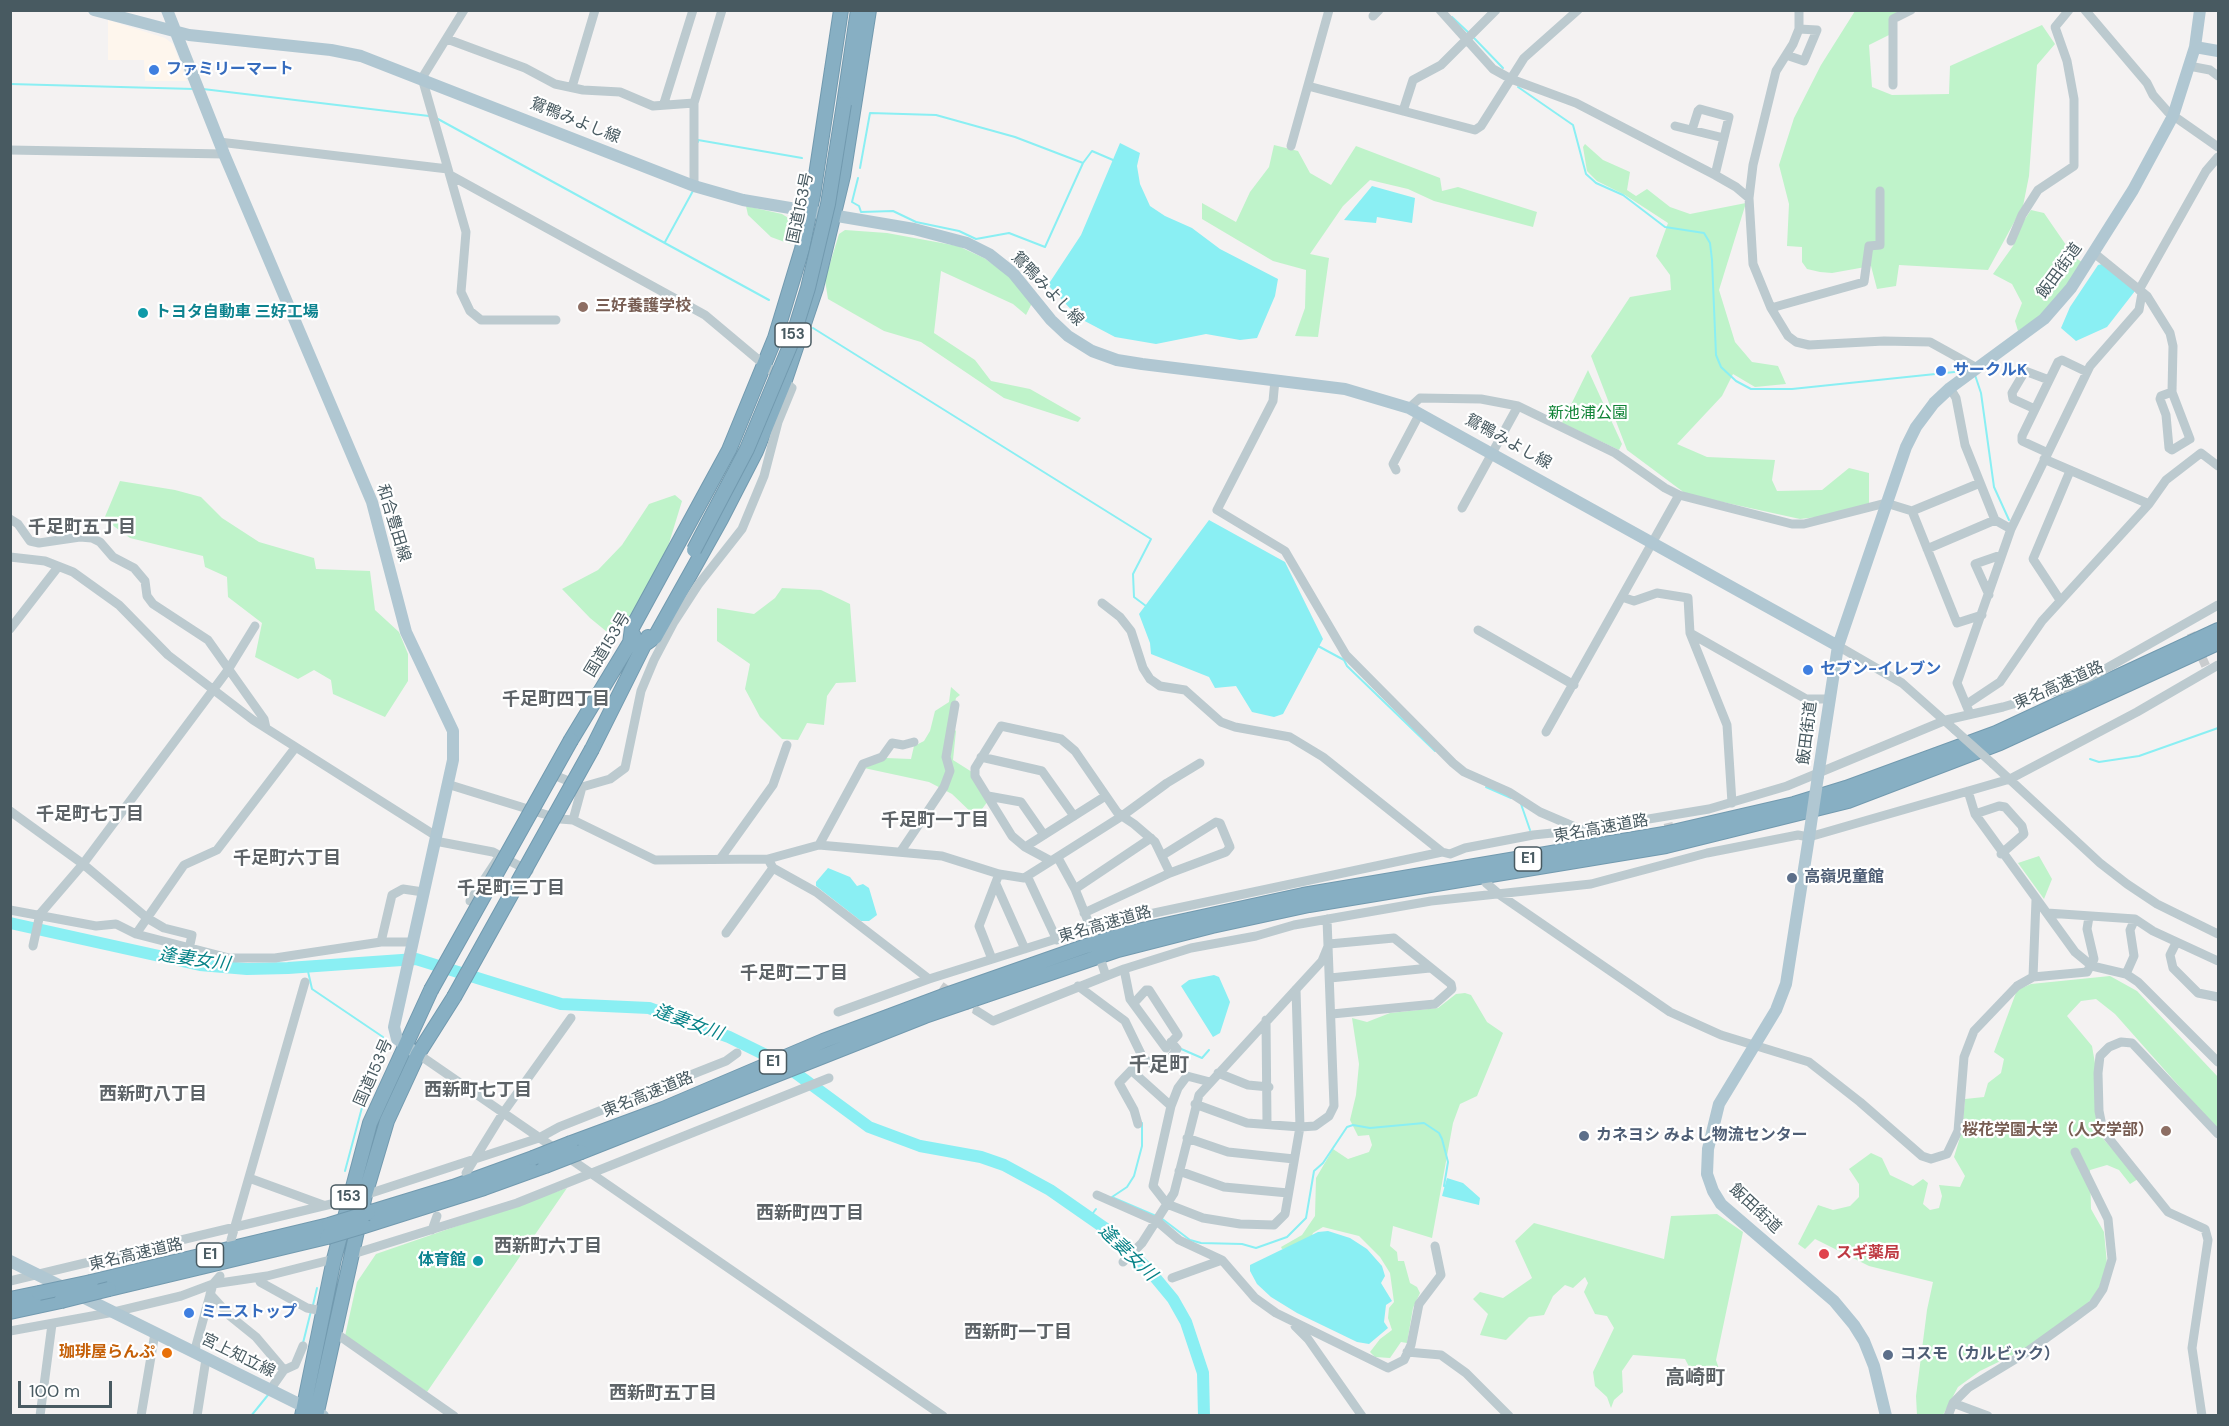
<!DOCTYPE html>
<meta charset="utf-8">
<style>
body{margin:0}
#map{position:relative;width:2229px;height:1426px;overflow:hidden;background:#f4f2f2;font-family:"DM Sans",sans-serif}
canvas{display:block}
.frame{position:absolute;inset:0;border:12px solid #485a61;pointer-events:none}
.scale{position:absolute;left:18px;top:1381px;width:94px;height:27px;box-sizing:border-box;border:3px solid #485a61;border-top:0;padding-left:8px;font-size:18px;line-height:21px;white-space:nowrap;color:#485a61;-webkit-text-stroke:4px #fff;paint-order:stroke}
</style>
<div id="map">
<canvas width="2229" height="1426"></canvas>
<div class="frame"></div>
<div class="scale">100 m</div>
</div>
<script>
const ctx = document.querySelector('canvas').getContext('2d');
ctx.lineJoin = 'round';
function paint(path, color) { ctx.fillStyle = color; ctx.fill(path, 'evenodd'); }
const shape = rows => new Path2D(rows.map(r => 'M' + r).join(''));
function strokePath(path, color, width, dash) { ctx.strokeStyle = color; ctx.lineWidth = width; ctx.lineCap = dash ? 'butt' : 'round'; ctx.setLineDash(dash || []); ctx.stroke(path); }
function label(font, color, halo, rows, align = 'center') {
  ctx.font = font + ' "DM Sans","Noto Sans JP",sans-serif'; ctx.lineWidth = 4.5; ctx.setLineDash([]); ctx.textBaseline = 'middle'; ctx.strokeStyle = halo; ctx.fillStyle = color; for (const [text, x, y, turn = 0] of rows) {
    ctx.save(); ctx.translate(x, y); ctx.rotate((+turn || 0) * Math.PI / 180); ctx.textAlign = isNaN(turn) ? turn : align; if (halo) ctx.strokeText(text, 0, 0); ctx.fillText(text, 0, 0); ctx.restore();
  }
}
const commercial = shape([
 [108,20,165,38,173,44,187,81,145,81,144,60,108,60]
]);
const green = shape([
 [1855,11,1897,11,1893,33,1869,45,1872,87,1892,95,1949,94,1950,66,2042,25,2055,44,2037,65,2029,176,2023,206,1988,270,1899,265,1896,286,1877,289,1871,266,1832,273,1820,272,1807,269,1802,262,1802,247,1787,246,1789,204,1779,165,1794,118,1821,65],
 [1585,144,1603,160,1630,172,1627,190,1636,196,1647,189,1670,207,1690,214,1746,203,1719,290,1735,342,1752,362,1778,366,1786,384,1755,387,1733,374,1722,396,1677,444,1707,457,1775,460,1772,480,1777,491,1822,490,1849,468,1869,473,1869,503,1851,513,1800,519,1686,494,1627,450,1591,356,1630,297,1671,290,1670,275,1656,256,1668,223,1625,195,1597,181,1587,171,1583,147],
 [1274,145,1298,151,1310,173,1331,185,1356,146,1440,178,1442,191,1458,187,1537,212,1533,227,1434,201,1408,189,1370,180,1343,206,1310,254,1329,258,1318,337,1295,336,1305,308,1306,270,1273,261,1202,219,1202,203,1236,222,1250,192,1269,167],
 [746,206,782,214,790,219,795,228,790,244,771,237,748,215],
 [2031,210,2044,213,2075,258,2088,265,2064,300,2018,331,2015,321,2022,303,2012,284,1993,274,2013,246,2021,225],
 [845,230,887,233,958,246,984,258,1008,275,1032,303,1026,315,1013,304,941,271,934,333,975,360,991,381,1030,389,1081,418,1078,422,1004,398,921,342,884,331,828,299,825,280,839,234],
 [1588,370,1622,444,1619,450,1562,423],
 [120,481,175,490,201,497,222,518,259,542,314,558,316,569,370,571,375,610,399,632,408,654,408,681,385,717,333,694,331,680,314,670,298,679,255,657,262,623,228,597,227,577,205,567,203,556,130,538,104,519],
 [675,495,682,501,666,553,629,622,612,636,590,618,562,589,598,570,622,545,649,504],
 [782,588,821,590,850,604,856,682,836,683,827,696,824,725,807,723,798,740,782,739,760,717,745,689,750,664,717,641,717,608,754,614,775,598],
 [951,687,960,695,956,698,950,725,956,731,953,760,972,772,988,801,976,817,952,794,929,782,864,768,886,758,911,759,914,746,924,741,930,731,935,711,949,702],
 [2039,856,2052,879,2044,899,2018,863],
 [2110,976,2137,991,2218,1077,2218,1130,2115,1014,2096,999,2081,1001,2067,1016,2092,1046,2096,1069,2095,1112,2100,1135,2138,1179,2130,1184,2119,1170,2107,1165,2090,1170,2091,1209,2104,1232,2107,1264,2097,1294,2076,1314,2023,1350,1980,1371,1958,1387,1943,1415,1917,1415,1916,1396,1927,1310,1933,1282,1869,1266,1815,1239,1805,1249,1798,1244,1818,1205,1833,1210,1850,1206,1859,1197,1859,1184,1849,1169,1871,1153,1882,1158,1890,1175,1913,1186,1923,1179,1928,1183,1923,1204,1930,1210,1939,1208,1942,1196,1939,1185,1960,1187,1965,1176,1954,1157,1962,1131,1965,1099,1984,1097,1988,1083,2001,1073,2004,1059,1994,1052,2017,990,2031,984],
 [1465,993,1471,995,1487,1022,1503,1033,1477,1096,1460,1104,1453,1123,1432,1238,1393,1226,1390,1246,1397,1252,1398,1261,1404,1261,1410,1283,1417,1287,1420,1293,1413,1308,1407,1343,1401,1342,1390,1358,1375,1357,1370,1352,1380,1339,1392,1330,1388,1318,1389,1308,1394,1302,1390,1273,1380,1257,1359,1236,1323,1227,1313,1233,1307,1247,1282,1249,1281,1247,1302,1235,1315,1216,1316,1178,1333,1149,1348,1159,1369,1152,1372,1145,1369,1135,1358,1136,1350,1120,1356,1095,1359,1064,1352,1018,1367,1022,1390,1013,1438,1008,1456,994],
 [567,1188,427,1392,345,1336,357,1282,376,1254],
 [1717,1214,1743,1232,1716,1360,1721,1375,1698,1384,1685,1359,1633,1355,1622,1371,1623,1392,1614,1400,1611,1408,1607,1397,1595,1386,1593,1372,1614,1328,1607,1316,1595,1314,1584,1292,1588,1283,1585,1277,1573,1288,1565,1285,1553,1296,1544,1315,1529,1317,1506,1340,1480,1335,1488,1314,1473,1299,1480,1292,1503,1298,1532,1278,1515,1241,1534,1223,1664,1259,1671,1216]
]);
const water = shape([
 [1120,143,1140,153,1137,166,1140,184,1150,206,1165,216,1192,228,1220,249,1278,279,1275,296,1257,338,1240,340,1206,334,1156,344,1115,337,1079,318,1048,285,1081,235],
 [1372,186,1415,198,1412,223,1377,217,1376,223,1344,220],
 [2102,264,2135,291,2107,327,2076,341,2061,328,2070,307,2098,265],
 [1209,520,1285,562,1323,639,1283,714,1274,717,1252,712,1236,686,1215,688,1209,677,1151,654,1150,643,1139,614],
 [828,868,850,877,857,886,863,884,869,888,877,915,869,921,861,921,816,886,816,882],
 [1214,975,1219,977,1230,1002,1220,1033,1213,1037,1181,986,1189,980],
 [1447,1178,1463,1183,1480,1198,1479,1205,1442,1196],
 [1328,1231,1350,1238,1367,1249,1382,1266,1385,1276,1381,1283,1392,1301,1386,1305,1384,1322,1388,1328,1369,1344,1357,1342,1297,1313,1271,1297,1257,1284,1250,1271,1250,1265,1318,1232]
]);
const stream = shape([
 [1452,17,1470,34],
 [1474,38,1503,68],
 [10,84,194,89],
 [1518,87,1573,125,1586,174,1596,183,1623,195,1665,227,1704,233,1710,243,1712,260,1716,355,1721,367,1736,381,1751,389,1792,389,1964,371],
 [203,89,429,116],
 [438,119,769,300],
 [698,142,698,140,802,158],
 [860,168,870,113,936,115,1015,137,1083,163,1092,151,1113,160],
 [858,178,852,202,859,206,861,212,893,211,916,222,959,231,976,239,1009,233,1045,247,1083,163],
 [665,242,694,189],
 [813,328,1151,539,1133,574,1134,597,1146,606],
 [1975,375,1981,393,1994,487,2009,520],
 [1318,646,1344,660,1347,666,1435,751],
 [2090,759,2099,762,2139,756,2218,728],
 [1486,787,1511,798],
 [1521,804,1530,830],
 [307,967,312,989,383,1037,375,1076,364,1100,345,1171],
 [1179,1048,1202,1058,1209,1050],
 [1112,1197,1127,1187,1134,1176,1142,1146,1142,1123],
 [1114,1198,1156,1216],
 [1090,1217,1096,1209],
 [1161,1218,1190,1240,1201,1243,1242,1244,1256,1248,1287,1237,1306,1218,1314,1171,1323,1163,1347,1127,1353,1125,1370,1128,1424,1123,1439,1133,1442,1139,1448,1162,1444,1186,1447,1187],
 [313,1305,317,1288],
 [303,1343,311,1311],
 [251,1416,268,1395]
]);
const river = shape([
 [10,923,200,965,247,969,288,968,416,959,561,1004,649,1008,729,1037,782,1063,869,1127,920,1146,981,1157,1004,1165,1050,1190,1106,1229,1149,1270,1173,1299,1186,1322,1203,1373,1204,1416]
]);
const minorTunnel = shape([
 [2191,633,2208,671],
 [1668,823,1675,851],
 [941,986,977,1011]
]);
const minor = shape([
 [464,10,422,78,466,232,461,292,470,311,481,320,556,320],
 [1440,10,1493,69,1511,79,1576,103,1715,175,1736,187,1749,198],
 [1799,10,1799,29,1793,44,1776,71,1753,165,1749,198,1753,264,1771,308,1788,336,1796,342,1809,345,1884,341,1930,342,1977,368],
 [2085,10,2147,83,2153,95,2168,112,2218,147],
 [1373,16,1379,10],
 [447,39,525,68,555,84,583,90,620,92,653,106,694,103],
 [1786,55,1804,61,1817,30,1799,29],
 [2189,66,2210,70,2218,76],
 [1893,85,1893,19,1911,10],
 [1308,86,1475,130,1481,126,1524,58,1578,10],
 [572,87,595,10],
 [664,103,693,10],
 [1403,111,1413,80,1441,65,1496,10],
 [1675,126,1724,138],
 [1692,130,1698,111,1700,109,1729,117,1715,175],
 [219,142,448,169],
 [1291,146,1329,10],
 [10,150,224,154],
 [450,175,705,315,792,388,778,422,764,476,742,529,698,585,674,622,654,660,641,691,625,768,610,779,582,787,573,820],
 [694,186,694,103,722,10],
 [2011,241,2022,215,2038,190,2074,166,2074,99,2067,61,2055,27,2069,10],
 [2094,253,2147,296,2170,333,2173,346,2172,392,2190,439,2172,450,2169,448,2166,415,2160,399,2161,396,2172,392],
 [2139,290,2206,171,2218,157],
 [1771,308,1864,282,1869,246,1880,245,1880,191],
 [1275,380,1273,401,1217,510,1285,551,1346,655,1453,763,1464,772,1509,792,1540,812,1582,830],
 [1950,388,1956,398,1965,445,1995,520,2011,529],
 [1409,408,1420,398,1481,399,1518,406,1615,453,1665,488,1679,495,1792,524,1804,524,1886,503,1912,511,1980,483],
 [2035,409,2013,399,2012,393,2025,371,2049,380],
 [2046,452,2022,441,2022,436,2058,362,2062,360,2087,372],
 [1396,470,1393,464,1420,413],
 [2149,504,2166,480,2201,453,2218,466],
 [1462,508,1518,406],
 [1912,511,1957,623,1982,615],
 [10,519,18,524,30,541,39,543,80,537,92,538,100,542,113,557,134,568,145,581,147,596,153,604,208,640,264,719,266,728],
 [1927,549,1995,520],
 [10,557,45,561,73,572,119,605,168,655,253,720,436,836],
 [1989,595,1975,564,2001,555],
 [1622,597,1634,601,1657,593,1688,598,1690,633,1727,725,1732,803],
 [2060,600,2033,559,2070,471],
 [1102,603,1120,617,1131,631,1143,668,1150,679,1160,686,1185,690,1221,722,1235,727,1290,737,1323,757,1442,852,1450,854,1465,848,1533,835,1582,830,1709,809,1787,786,1946,720,2003,707,2077,685,2218,605],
 [10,629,58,567],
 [1478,630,1574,685],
 [1690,633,1806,699,1828,699],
 [1838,646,1902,683,1955,730],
 [1967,704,2000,682,2042,621,2149,504,2044,459],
 [1970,714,1957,683,2011,529,2090,366,2139,310,2142,293],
 [1546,732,1679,495],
 [981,757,1042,771,1074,816],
 [1993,764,2100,863,2127,884,2157,904,2218,934],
 [549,773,578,785],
 [447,784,560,819,573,820,655,860,768,859,819,845,942,856,999,874,1024,878,1051,861],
 [1968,791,1975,814,2075,952,2092,966,2126,974,2138,982,2218,1062],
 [988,796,1021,802,1044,835],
 [10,811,83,864,147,918,164,928,192,935,189,949],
 [1975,814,1999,806,2005,807,2022,826,2024,834,2001,854],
 [435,841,493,852,529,871],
 [819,845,863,764,882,757,892,743,903,745,914,742],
 [1025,847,1104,797],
 [901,851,944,787,950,771,946,757,955,705],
 [1058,858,1075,889,1094,936],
 [720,859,773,785,787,745],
 [768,859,773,868,816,892,929,979],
 [1170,873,1155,842,1134,824,1122,816,1117,812,1075,751,1061,739,1001,726,975,768,975,776,1012,836,1025,847,1051,861,1122,816,1167,783,1200,763],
 [1028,878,1057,940],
 [1486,883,1500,895,1670,1012,1721,1035,1809,1062,1860,1102,1922,1156,1931,1159,1947,1154,1958,1131,1964,1057,1974,1031,2017,986,2033,977,2087,972,2094,959,2087,929,2089,917],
 [996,884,1025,949],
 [1075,889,1151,838],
 [470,901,499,857],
 [10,910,96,926,116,924,136,934,229,958,275,958,381,942,412,942],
 [1084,913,1170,873,1226,852,1230,847,1220,823,1216,822,1163,855],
 [2047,913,2135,919,2153,931,2218,961],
 [726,933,773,868],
 [136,934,184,865,217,850,295,748],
 [381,942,392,895,403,889,423,892],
 [2176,943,2170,955,2173,968,2198,993,2218,997],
 [1329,944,1394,938,1451,984,1452,989,1435,1004,1332,1014],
 [33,946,40,914,83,864,228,670,255,626],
 [992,959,979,926,999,874],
 [1102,964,1106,976],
 [1124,969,1130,999,1166,1048,1178,1035,1149,990,1146,990,1134,1003],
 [2126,974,2134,956,2130,930,2135,919],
 [2033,977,2036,900],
 [1330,978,1430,968],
 [1078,986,1125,1021,1143,1058,1155,1066,1163,1068,1177,1049,1171,1042],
 [977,1011,993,1021,1124,969,1191,948,1256,936,1294,925,1431,901,1591,884,1707,853,1798,835,1809,837,2010,779,2137,712,2218,665],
 [838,1012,929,979,1107,923,1442,852],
 [1266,1020,1267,1123],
 [418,1054,943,1416],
 [1132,1071,1171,1106],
 [1218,1073,1248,1085,1269,1087],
 [1210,1082,1187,1076,1178,1088,1171,1106,1153,1186,1167,1204,1203,1218,1240,1224,1274,1225,1285,1214,1300,1127,1296,989],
 [1195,1104,1247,1123,1300,1127,1315,1126,1329,1116,1334,1106,1327,919],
 [1138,1124,1134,1110,1119,1083,1143,1058],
 [1187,1138,1228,1152,1294,1159],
 [1179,1171,1224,1187,1288,1193],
 [466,1173,503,1113,571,1018],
 [249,1178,323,1205],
 [365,1195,539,1138,559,1127,726,1061,737,1053],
 [1097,1195,1158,1222,1179,1240,1222,1260,1255,1298,1276,1313,1388,1368,1404,1360,1411,1345,1419,1304,1441,1275,1435,1246],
 [432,1230,437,1216],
 [231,1240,305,982],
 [353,1254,517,1203,829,1078],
 [1123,1262,1142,1243,1174,1193,1199,1095,1322,961,1329,944],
 [260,1278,260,1282,307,1308,323,1311],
 [1172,1278,1222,1260],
 [10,1281,348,1200],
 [210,1294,230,1316,256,1337,284,1370],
 [1295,1326,1308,1339,1362,1416],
 [10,1331,114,1312,181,1296,213,1284,267,1276,334,1259],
 [334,1332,454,1416],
 [1407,1352,1441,1355,1466,1373,1509,1416],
 [194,1353,213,1284,220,1276],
 [270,1390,284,1370,295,1365,303,1346],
 [1953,1403,1988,1416],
 [40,1416,52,1324],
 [141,1416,155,1333],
 [197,1416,206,1359],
 [1948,1416,1953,1403,1968,1388,2024,1354,2074,1318,2093,1304,2103,1289,2112,1259,2108,1219,2075,1152],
 [2202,1416,2192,1348,2208,1240,2205,1229,2168,1212,2103,1131,2099,1111,2098,1073,2100,1056,2109,1047,2121,1042,2132,1043,2218,1134]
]);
const major = shape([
 [94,10,189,35,331,50,361,56,694,186,743,200,914,229,967,243,989,254,1013,273,1051,320,1068,336,1092,351,1117,360,1142,364,1345,389,1409,408,1838,646],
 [167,10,224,154,372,502,406,632,453,731,453,760,394,1027,397,1039,412,1050],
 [2195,47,2218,51],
 [1818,776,1838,646,1906,447,1916,427,1934,403,1950,388,2044,319,2071,288,2133,190,2173,116,2195,47,2200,10],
 [1809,837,1786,984,1776,1010,1719,1104,1708,1149,1707,1174,1713,1191,1721,1204,1834,1301,1854,1325,1864,1341,1874,1366,1886,1416],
 [10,1261,323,1416]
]);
const highway = shape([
 [844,104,858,10],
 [630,643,632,628,729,450,775,338,802,249,813,195,841,10],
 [645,644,655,637,721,519,756,451,785,380,816,288,843,176,869,10],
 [571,740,634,636],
 [592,749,648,637],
 [571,1143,663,1109,823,1041,946,995,1086,946,1133,932,1303,895,1664,834,1794,804,1846,788,1996,733,2218,630],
 [581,1152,925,1016,1118,950,1212,926,1309,905,1666,846,1848,801,2000,743,2218,643],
 [368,1213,453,1187,533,1158],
 [364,1226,484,1188,545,1166],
 [91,1282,329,1225],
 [109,1289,327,1237],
 [10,1299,39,1293],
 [10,1312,61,1301],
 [302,1416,334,1259,370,1123,431,990],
 [316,1416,365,1195,387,1121,418,1054,454,997]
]);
const minorBridge = shape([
 [1955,730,1993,764]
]);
const majorBridge = shape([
 [1809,837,1818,776]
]);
const highwayBridge = shape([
 [694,550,747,449,790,346,808,288,828,204,844,104],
 [431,990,571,740],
 [454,997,592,749],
 [533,1158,571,1143],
 [545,1166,581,1152],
 [329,1225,368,1213],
 [327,1237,364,1226],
 [39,1293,91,1282],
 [61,1301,109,1289]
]);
const markers = [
 [154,70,6,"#3f7fe0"],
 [583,307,6,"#8d6e63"],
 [143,313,6,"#0f9aa8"],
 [1941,371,6,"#3f7fe0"],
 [1808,670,6,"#3f7fe0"],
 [1792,878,6,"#5c6f8a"],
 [2166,1131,6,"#8d6e63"],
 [1584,1136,6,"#5c6f8a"],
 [1824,1254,6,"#e0444e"],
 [478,1261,6,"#0f9aa8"],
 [189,1313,6,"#3f7fe0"],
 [167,1353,6,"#e8710a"],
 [1888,1355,6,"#5c6f8a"]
];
const shields = [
 [793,335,36],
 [1528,859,27],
 [773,1062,27],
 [349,1197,36],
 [210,1255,27]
];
const shieldNames = [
 ["153",793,335],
 ["E1",1528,859],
 ["E1",773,1062],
 ["153",349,1197],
 ["E1",210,1255]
];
const shopNames = [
 ["ファミリーマート",166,70],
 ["サークルK",1953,371],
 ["セブン-イレブン",1820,670],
 ["ミニストップ",201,1313]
];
const streetNames = [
 ["鴛鴨みよし線",575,121,22],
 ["国道153号",801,208,-78],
 ["飯田街道",2060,271,-54],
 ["鴛鴨みよし線",1047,289,46],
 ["鴛鴨みよし線",1508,442,29],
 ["和合豊田線",393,523,73],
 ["国道153号",608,645,-59],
 ["東名高速道路",2059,686,-24],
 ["飯田街道",1808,733,-83],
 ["東名高速道路",1601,829,-10],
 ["東名高速道路",1105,925,-16],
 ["国道153号",374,1073,-66],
 ["東名高速道路",648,1095,-22],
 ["飯田街道",1755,1209,43],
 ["東名高速道路",136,1255,-13],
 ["宮上知立線",238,1356,26]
];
const educationNames = [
 ["三好養護学校",595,307],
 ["桜花学園大学（人文学部）",2154,1131,"right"]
];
const cultureNames = [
 ["トヨタ自動車 三好工場",155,313],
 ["体育館",466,1261,"right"]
];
const parkNames = [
 ["新池浦公園",1588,414]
];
const serviceNames = [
 ["高嶺児童館",1804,878],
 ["カネヨシ みよし物流センター",1596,1136],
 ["コスモ（カルビック）",1900,1355]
];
const healthNames = [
 ["スギ薬局",1836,1254]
];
const foodNames = [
 ["珈琲屋らんぷ",155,1353]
];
const neighbourhoodNames = [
 ["千足町五丁目",82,528],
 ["千足町四丁目",556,700],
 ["千足町七丁目",90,815],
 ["千足町一丁目",935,821],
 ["千足町六丁目",287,859],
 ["千足町三丁目",511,889],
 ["千足町二丁目",794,974],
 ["西新町七丁目",478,1091],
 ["西新町八丁目",153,1095],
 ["西新町四丁目",810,1214],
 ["西新町六丁目",548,1247],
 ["西新町一丁目",1018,1333],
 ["西新町五丁目",663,1394]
];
const waterNames = [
 ["逢妻女川",194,960,8],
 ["逢妻女川",688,1023,20],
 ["逢妻女川",1127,1253,44]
];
const quarterNames = [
 ["千足町",1159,1066],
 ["高崎町",1695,1379]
];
paint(commercial, '#fef6ed');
paint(green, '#bff3ca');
paint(water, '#8aeff3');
strokePath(stream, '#8aeff3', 2);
strokePath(river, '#8aeff3', 12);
strokePath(minorTunnel, '#c9ccce', 9, [9, 4.5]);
strokePath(highway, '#729aaf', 16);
strokePath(minor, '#bccacf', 9);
strokePath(major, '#b0c7d2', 12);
strokePath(highway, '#87afc3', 14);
strokePath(highwayBridge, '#729aaf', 16, []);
strokePath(minorBridge, '#bccacf', 9);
strokePath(majorBridge, '#b0c7d2', 12);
strokePath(highwayBridge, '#87afc3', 14);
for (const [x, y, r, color] of markers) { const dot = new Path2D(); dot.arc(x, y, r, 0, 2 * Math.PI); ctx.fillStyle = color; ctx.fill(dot); strokePath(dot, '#fff', 2); }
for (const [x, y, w] of shields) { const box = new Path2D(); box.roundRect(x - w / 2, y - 12, w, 24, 4.5); ctx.fillStyle = '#fff'; ctx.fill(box); strokePath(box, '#485a61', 1.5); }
label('bold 15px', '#485a61', null, shieldNames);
label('bold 16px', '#366cbe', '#fff', shopNames, 'left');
label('16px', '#485a61', '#fff', streetNames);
label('bold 16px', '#785e54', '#fff', educationNames, 'left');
label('bold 16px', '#0d838f', '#fff', cultureNames, 'left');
label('16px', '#118437', '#fff', parkNames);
label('bold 16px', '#4e5e75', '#fff', serviceNames, 'left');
label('bold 16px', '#be3a42', '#fff', healthNames, 'left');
label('bold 16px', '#c56008', '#fff', foodNames, 'right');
label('bold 18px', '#5e6468', '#fff', neighbourhoodNames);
label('italic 18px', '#068287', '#fff', waterNames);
label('bold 20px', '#5e6468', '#fff', quarterNames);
</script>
